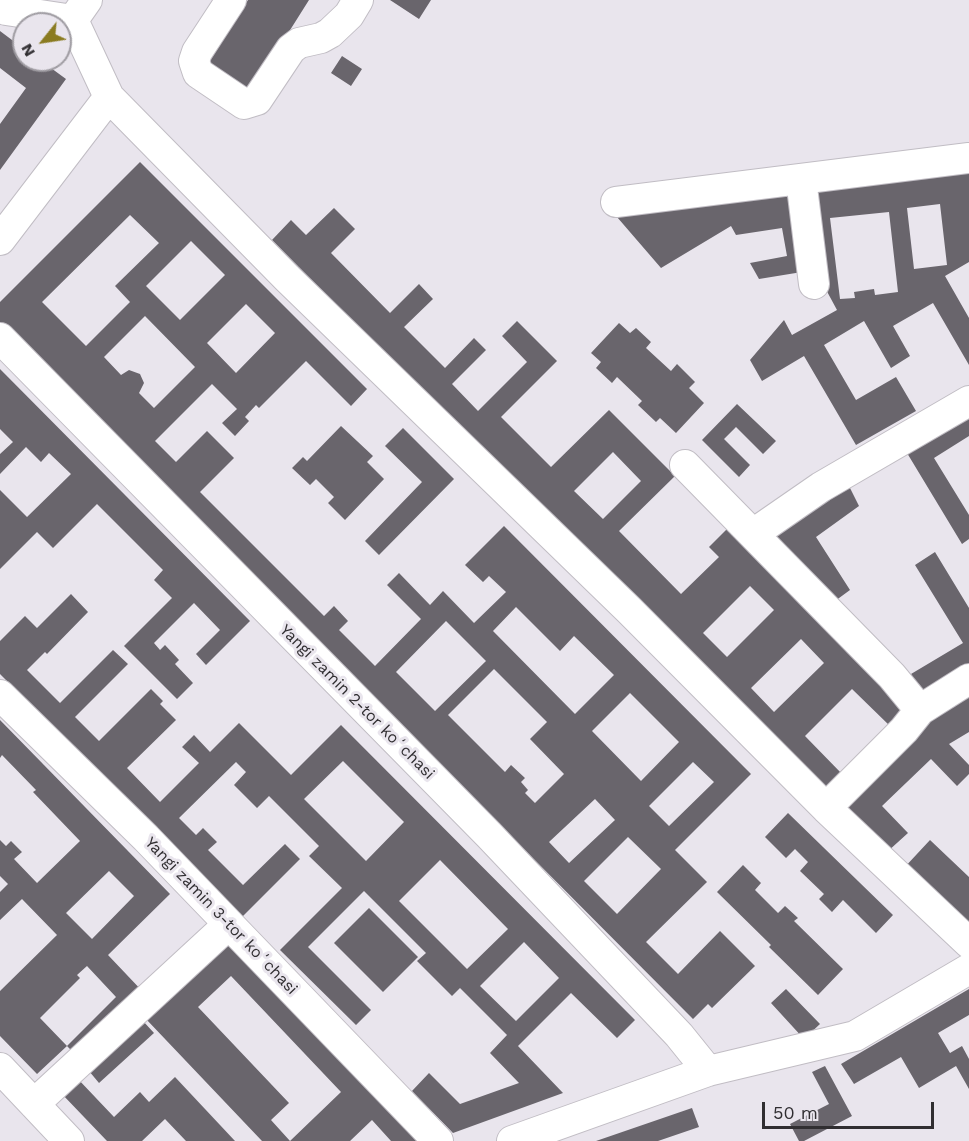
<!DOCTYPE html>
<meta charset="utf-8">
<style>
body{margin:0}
#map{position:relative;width:969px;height:1141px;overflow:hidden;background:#e9e5ed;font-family:"Work Sans",sans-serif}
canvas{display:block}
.north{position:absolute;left:12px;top:12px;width:60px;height:60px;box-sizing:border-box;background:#e9e5ed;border:2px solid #9f9ca2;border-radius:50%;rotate:240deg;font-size:16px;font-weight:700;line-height:24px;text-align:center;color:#302e31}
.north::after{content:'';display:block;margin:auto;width:21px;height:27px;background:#8a7b21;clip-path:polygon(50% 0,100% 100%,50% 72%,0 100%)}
.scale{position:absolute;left:762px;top:1102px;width:172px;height:27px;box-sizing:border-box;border:3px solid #302e31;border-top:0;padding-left:8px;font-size:18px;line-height:21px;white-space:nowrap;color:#302e31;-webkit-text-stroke:4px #e9e5ed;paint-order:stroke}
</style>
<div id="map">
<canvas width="969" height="1141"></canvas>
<div class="north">N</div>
<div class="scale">50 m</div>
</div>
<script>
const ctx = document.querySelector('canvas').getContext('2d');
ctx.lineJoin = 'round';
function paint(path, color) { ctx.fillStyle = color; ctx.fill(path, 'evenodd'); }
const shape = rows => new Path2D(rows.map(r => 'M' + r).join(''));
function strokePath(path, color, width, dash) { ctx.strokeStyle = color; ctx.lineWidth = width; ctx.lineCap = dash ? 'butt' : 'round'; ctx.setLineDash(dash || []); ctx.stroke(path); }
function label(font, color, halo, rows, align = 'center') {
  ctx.font = font + ' "Work Sans",sans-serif'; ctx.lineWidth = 6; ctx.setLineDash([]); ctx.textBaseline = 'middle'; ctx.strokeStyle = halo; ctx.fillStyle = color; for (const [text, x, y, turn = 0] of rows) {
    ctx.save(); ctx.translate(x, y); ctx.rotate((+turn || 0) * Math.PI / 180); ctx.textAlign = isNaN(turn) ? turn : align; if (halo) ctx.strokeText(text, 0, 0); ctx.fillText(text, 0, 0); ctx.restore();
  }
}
const building = shape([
 [248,0,309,0,251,92,208,64],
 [390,0,431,0,419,19],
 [0,31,24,49,24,60,40,60,66,79,0,170,0,124,26,88,0,68],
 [342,56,362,69,351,86,331,73],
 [140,162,367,389,351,406,306,361,259,408,256,405,245,417,249,421,235,436,222,423,237,409,212,384,155,441,176,462,207,431,234,458,200,492,324,616,334,606,348,621,339,630,375,666,421,619,387,585,399,573,430,605,443,591,474,623,506,592,489,576,483,582,465,565,504,526,751,774,675,850,707,882,646,942,678,974,720,931,755,966,712,1008,708,1004,693,1019,0,323,0,302],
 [130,215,159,243,115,286,130,302,86,346,42,302],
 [191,241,225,275,180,320,146,286],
 [246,304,275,333,236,373,207,343],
 [145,316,195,367,154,408,139,393,144,383,140,374,129,370,121,375,104,357],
 [516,607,560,651,574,636,614,675,575,714,493,631],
 [446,621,486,661,435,711,396,672],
 [494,669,547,722,530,739,564,774,535,803,525,793,528,790,521,782,525,778,511,765,505,772,448,715],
 [630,693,679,742,641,781,592,731],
 [693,762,714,782,669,826,649,806],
 [595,799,615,820,569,863,549,842],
 [628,837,661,869,617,914,584,881],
 [969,168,969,262,945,276,969,318,969,365,933,303,893,326,910,356,891,368,864,321,824,345,856,400,896,377,916,411,856,445,804,356,762,381,750,360,784,320,792,335,837,310,817,273,805,186],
 [940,204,947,265,914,269,907,208],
 [889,212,898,292,875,295,874,289,854,292,855,298,840,299,830,218],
 [795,189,808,271,759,279,750,263,787,256,782,228,736,235,731,226,661,268,617,217,718,200],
 [334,208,355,229,331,253,390,313,419,284,433,299,404,327,445,368,474,338,486,350,452,384,478,411,527,362,502,336,517,321,557,361,501,417,551,467,609,410,675,476,619,531,681,594,719,557,709,547,728,528,907,711,891,727,852,689,805,736,843,775,823,795,272,240,291,220,306,235],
 [613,452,641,481,603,519,574,491],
 [750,586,774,610,727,657,703,633],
 [801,639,824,663,774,712,751,688],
 [619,323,630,333,636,328,651,342,646,348,671,371,677,364,695,382,689,388,704,403,676,433,660,418,656,422,638,405,642,401,617,377,612,383,596,368,601,362,591,353],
 [0,369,250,621,206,665,196,654,220,630,194,603,154,643,160,650,165,645,179,660,175,664,193,683,177,699,124,646,172,598,154,580,163,570,97,504,53,548,37,532,0,569,0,490,27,517,71,474,49,453,41,462,26,447,0,474,0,454,13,442,0,429],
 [737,404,776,441,763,454,736,427,724,439,750,465,739,477,702,440],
 [969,408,969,436,934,458,969,515,969,539,962,544,904,448],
 [341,426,373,456,367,462,384,479,345,520,328,503,334,497,316,479,310,485,292,468,303,457,307,461],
 [403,428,454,479,379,555,365,541,422,482,385,446],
 [848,484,859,506,816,537,850,590,835,601,775,535],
 [935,552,969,608,969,670,925,697,911,674,963,643,915,565],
 [71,594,88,612,47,654,45,652,27,670,60,703,113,650,128,664,75,717,99,741,151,689,163,701,160,704,176,720,127,768,160,802,199,763,182,747,194,735,210,752,239,723,291,775,341,725,635,1020,617,1038,571,993,518,1046,563,1093,453,1133,412,1091,429,1073,460,1104,519,1083,490,1053,507,1035,460,988,452,996,417,961,426,953,364,891,308,947,371,1010,356,1025,280,950,342,888,309,856,319,846,269,796,257,808,234,785,246,772,236,762,179,818,196,835,203,828,217,842,208,850,243,885,285,844,300,859,242,917,0,674,0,641,25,616,37,628],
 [343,761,404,822,366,861,304,799],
 [440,860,508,929,467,969,399,901],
 [524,942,559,978,516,1021,480,986],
 [969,696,969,732,949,744,969,765,969,774,957,786,931,759,882,806,908,833,887,852,842,805,928,723],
 [0,720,170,894,108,955,145,994,79,1058,67,1046,37,1074,0,1036,0,991,57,935,22,899,0,920,0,892,8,884,0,876,0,840,6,846,11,841,22,852,14,859,37,883,80,841,33,792,36,790,2,755,0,758],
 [109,871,134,896,92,939,66,913],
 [87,966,116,997,67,1046,40,1018,80,978,77,975],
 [788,813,893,915,876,933,843,900,832,912,819,899,824,894,800,871,808,862,795,849,786,858,765,837],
 [930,840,969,877,969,932,903,869],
 [743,865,761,883,755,890,778,913,785,906,798,918,794,921,843,969,818,995,769,947,771,945,717,892],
 [369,908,418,957,383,992,334,943],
 [229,941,417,1140,416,1141,391,1141,372,1120,350,1141,262,1141,146,1019],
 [231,976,341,1092,290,1141,271,1120,289,1103,198,1007],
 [786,989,820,1024,804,1039,771,1003],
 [969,989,969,1015,938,1033,950,1053,962,1046,969,1059,969,1089,956,1066,919,1088,901,1057,854,1084,841,1064],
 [143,1021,154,1033,99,1083,89,1071],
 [825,1066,852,1116,804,1141,799,1141,790,1124,829,1104,812,1072],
 [175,1077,235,1141,186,1141,165,1119,142,1141,107,1141,61,1093,77,1078,114,1117,140,1092,149,1102],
 [692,1108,699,1127,658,1141,596,1141]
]);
const minor = shape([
 [87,0,73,20,109,97,287,278,629,610,826,808,969,943],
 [231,0,197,52,194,61,198,73,244,104,257,100,291,49,299,43,321,38,330,33,349,15,358,0],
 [0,6,6,10,73,20],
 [801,179,814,284],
 [616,202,969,158],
 [0,240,109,97],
 [0,338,489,835,679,1035,708,1071],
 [685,465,892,676,920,710,904,730,826,808],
 [753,534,821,487,969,401],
 [0,695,146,838,438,1141],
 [920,710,969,679],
 [0,1068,69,1141],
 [34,1104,229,924],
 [512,1141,708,1071,855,1036,969,969]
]);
const streetNames = [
 ["Yangi zamin 2-tor koʻchasi",357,702,45],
 ["Yangi zamin 3-tor koʻchasi",221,916,46]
];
paint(building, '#69656c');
strokePath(minor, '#c1bdc4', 32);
strokePath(minor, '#fff', 30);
label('16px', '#302e31', '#e9e5ed', streetNames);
</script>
